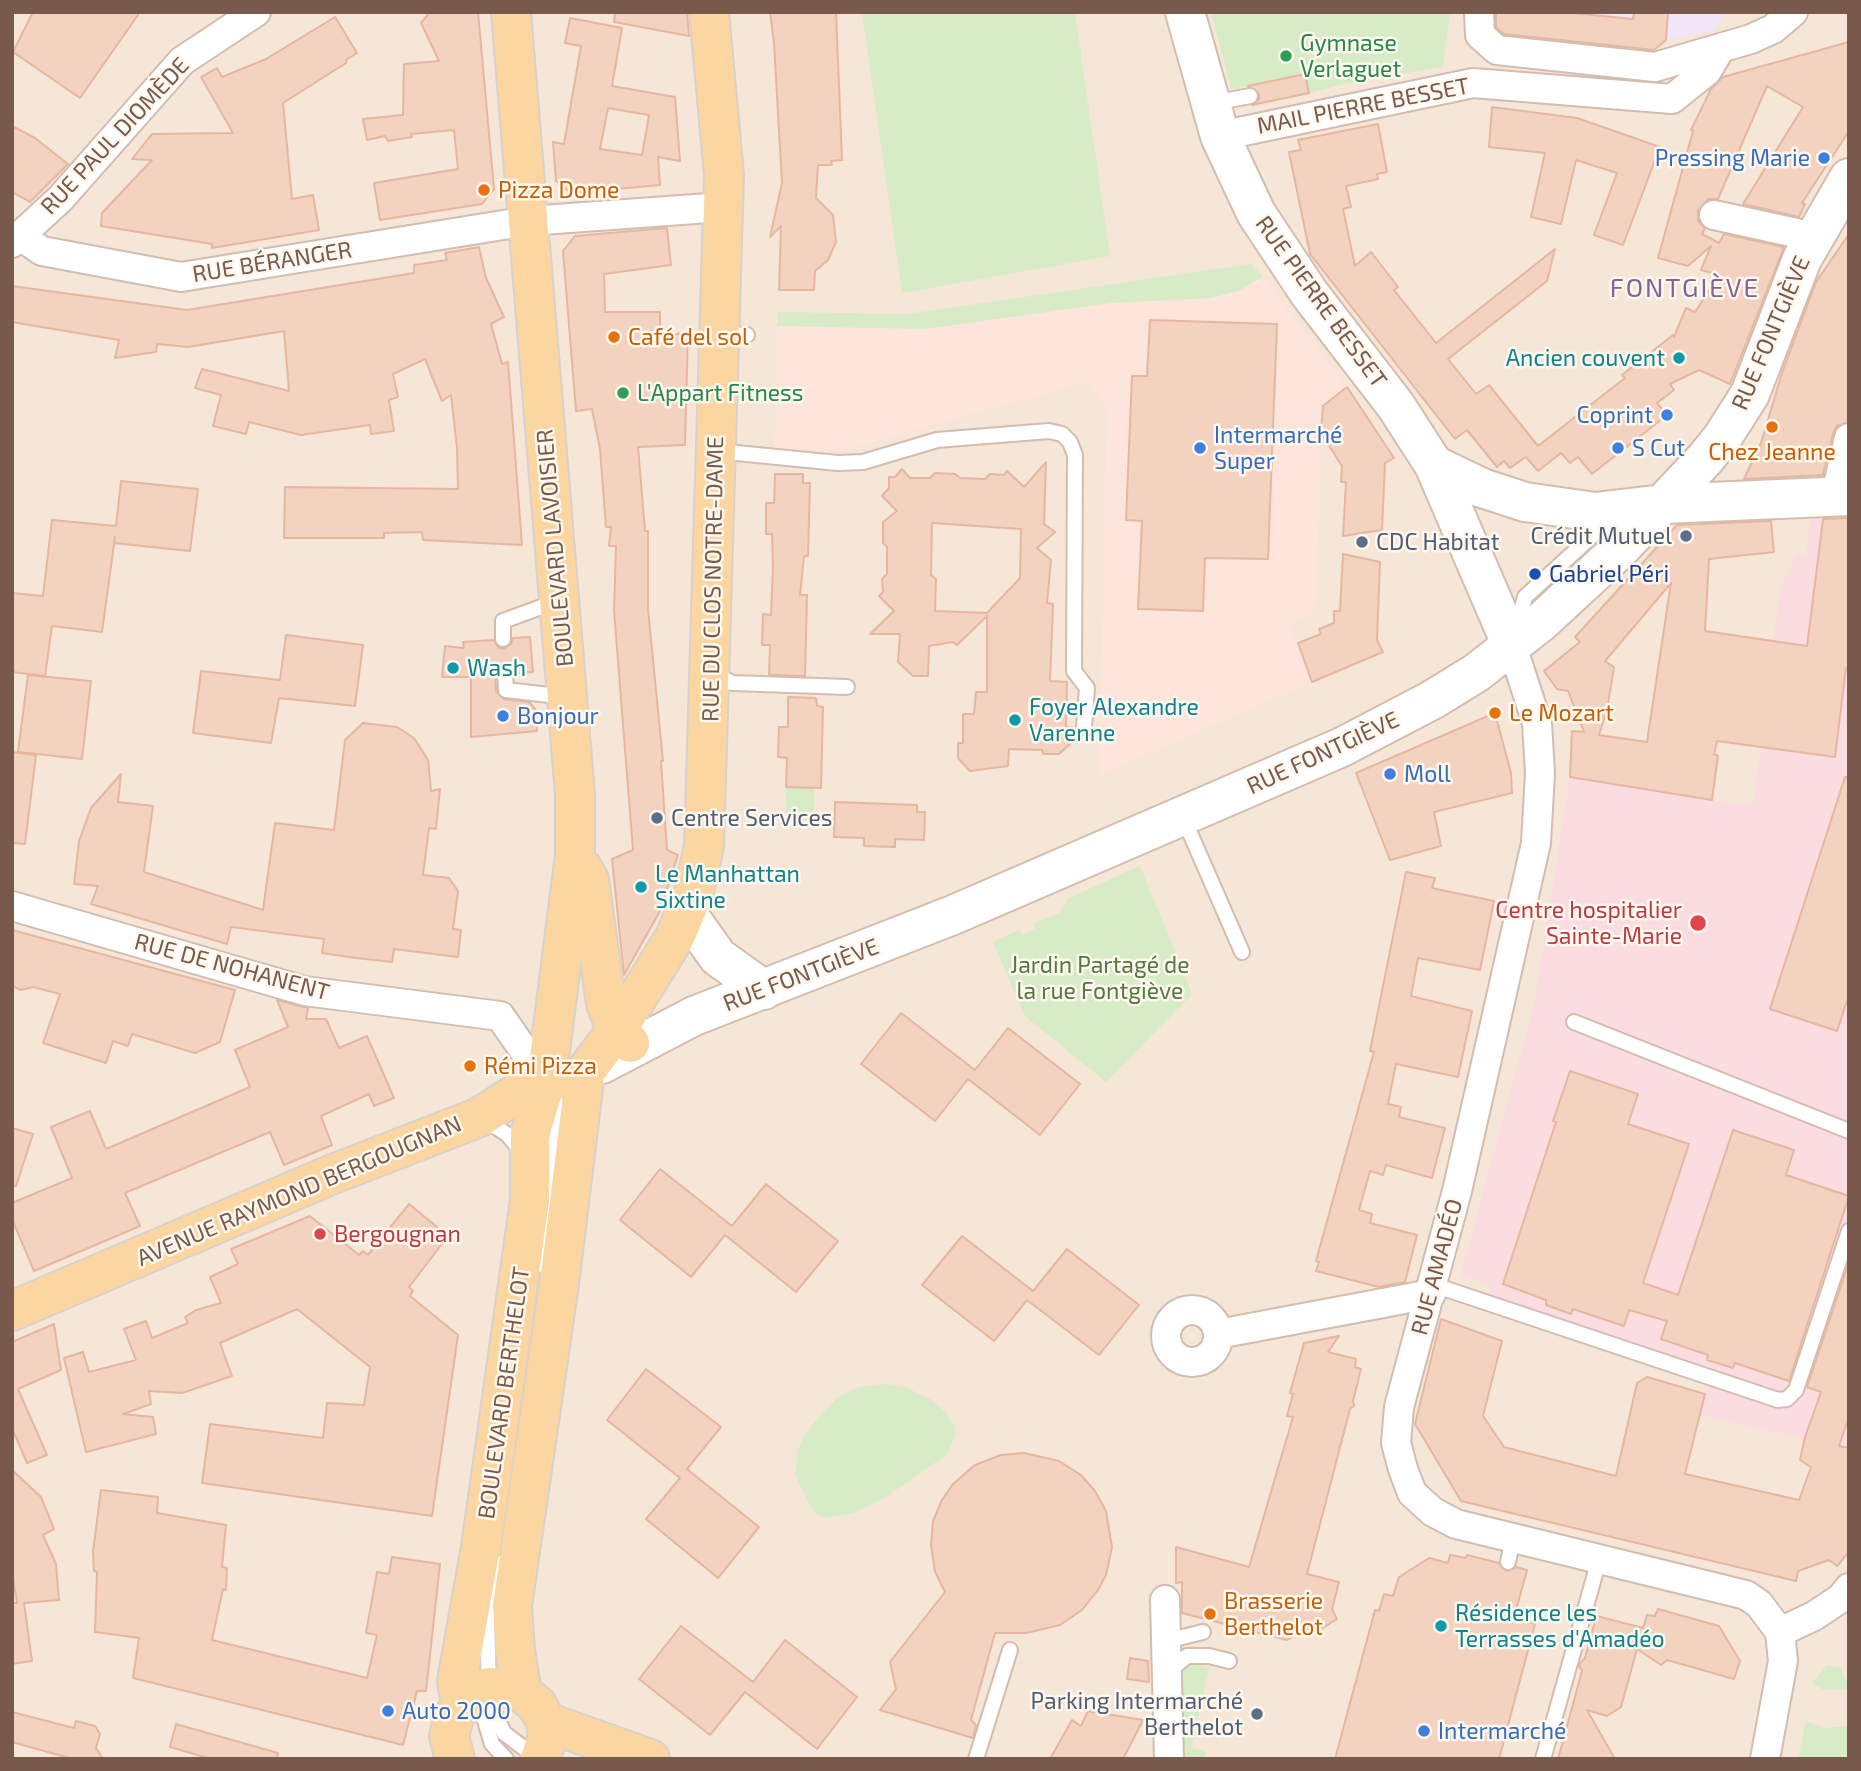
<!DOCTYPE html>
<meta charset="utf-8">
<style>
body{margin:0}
#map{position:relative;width:1861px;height:1771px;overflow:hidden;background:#fdf4e9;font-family:"Exo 2",sans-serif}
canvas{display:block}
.frame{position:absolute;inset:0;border:14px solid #78594b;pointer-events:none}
</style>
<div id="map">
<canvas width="1861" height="1771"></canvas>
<div class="frame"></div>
</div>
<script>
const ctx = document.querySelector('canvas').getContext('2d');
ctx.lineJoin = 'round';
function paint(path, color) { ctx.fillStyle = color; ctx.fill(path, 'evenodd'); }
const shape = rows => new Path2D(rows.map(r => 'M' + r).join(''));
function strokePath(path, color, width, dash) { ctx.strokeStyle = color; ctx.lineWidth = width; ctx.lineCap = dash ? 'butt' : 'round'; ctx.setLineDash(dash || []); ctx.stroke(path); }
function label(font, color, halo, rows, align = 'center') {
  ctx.font = font + ' "Exo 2",sans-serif'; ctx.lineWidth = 5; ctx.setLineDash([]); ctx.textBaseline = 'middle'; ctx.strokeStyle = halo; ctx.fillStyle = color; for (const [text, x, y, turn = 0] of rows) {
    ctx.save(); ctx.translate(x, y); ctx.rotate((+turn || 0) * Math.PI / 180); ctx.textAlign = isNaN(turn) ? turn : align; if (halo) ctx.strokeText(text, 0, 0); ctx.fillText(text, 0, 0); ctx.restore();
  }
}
const residential = shape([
 [12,12,1849,12,1849,1759,12,1759]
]);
const commercial = shape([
 [1263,277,1347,387,1323,406,1315,612,1289,624,1312,682,1099,775,1107,406,1086,382,842,451,774,448,777,326,925,329,1111,303,1211,298,1238,291]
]);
const education = shape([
 [1488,12,1725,12,1715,30,1666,40,1646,57,1503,41,1487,22]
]);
const medical = shape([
 [1849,513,1849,1448,1700,1415,1707,1381,1485,1310,1492,1286,1461,1275,1535,1001,1570,778,1753,806,1777,642,1773,640,1781,587,1796,556,1806,556,1810,517]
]);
const green = shape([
 [862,12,1075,12,1110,256,902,293],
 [1211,12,1450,12,1443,67,1348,83,1309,93,1305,74,1231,89],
 [1251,264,1263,277,1238,291,1211,298,1111,303,925,329,777,326,778,312,907,314],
 [786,787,814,787,814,820,786,820],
 [1140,866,1192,994,1106,1082,1025,1016,993,942,1019,930,1022,935,1035,929,1033,924,1061,912,1067,899],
 [884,1384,905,1387,930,1399,946,1413,954,1425,956,1435,946,1455,886,1497,856,1512,824,1518,813,1511,795,1475,798,1450,806,1432,838,1397,859,1387],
 [1193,1664,1209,1668,1191,1748,1206,1752,1204,1759,1186,1759,1181,1742,1179,1683,1182,1670],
 [1827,1665,1840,1667,1849,1689,1824,1690,1812,1683],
 [1806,1721,1824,1728,1849,1726,1849,1759,1798,1759]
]);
const building = shape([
 [33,12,140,12,80,98,13,52,33,12],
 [430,12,478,12,494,189,482,204,380,220,374,183,458,169,454,130,411,134,412,137,388,141,385,136,367,140,363,119,403,115,404,64,439,61,421,23,430,12],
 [615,12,687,12,689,36,614,22,615,12],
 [770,12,836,12,842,160,831,161,832,165,818,165,816,198,833,215,836,242,828,260,815,271,814,290,779,290,781,226,770,237,782,183,774,43,770,12],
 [1496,12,1563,12,1633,19,1634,12,1668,12,1666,40,1654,50,1504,34,1496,27,1496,12],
 [335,17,357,53,346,60,346,63,283,103,292,199,313,195,319,230,212,248,212,244,101,226,102,213,152,160,132,159,152,134,233,133,201,77,217,68,222,77,266,59,335,17],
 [570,18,622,28,612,86,675,97,680,161,658,157,660,185,571,193,556,181,553,142,564,144,581,46,565,43,570,18],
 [608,108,649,115,642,155,600,149,608,108],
 [1849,42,1849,131,1802,203,1805,204,1799,217,1743,204,1803,107,1767,86,1718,199,1708,199,1698,211,1698,221,1705,228,1702,234,1719,243,1724,234,1784,247,1730,384,1699,370,1670,384,1674,390,1657,403,1667,415,1592,474,1578,457,1570,463,1561,453,1538,471,1526,457,1510,468,1504,461,1497,467,1467,430,1455,439,1310,254,1289,152,1301,150,1298,140,1378,124,1387,172,1377,174,1378,179,1346,186,1351,207,1343,209,1355,266,1371,252,1398,287,1394,290,1436,343,1555,249,1547,281,1448,359,1476,394,1489,385,1538,446,1625,378,1622,375,1673,335,1674,337,1686,308,1695,312,1719,275,1701,270,1711,246,1688,266,1658,258,1693,131,1691,130,1711,89,1723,77,1849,42],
 [1305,74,1309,93,1252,105,1259,100,1259,94,1248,86,1305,74],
 [1492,107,1577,118,1660,147,1623,245,1594,235,1617,173,1576,160,1561,224,1531,217,1545,153,1489,147,1492,107],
 [12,126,35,138,68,164,30,202,12,192,12,126],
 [667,228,671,265,604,274,605,312,660,312,660,337,688,332,685,445,638,447,645,531,648,531,648,609,663,761,661,761,667,850,678,855,660,911,624,975,612,859,633,850,614,611,616,546,609,546,611,527,606,527,600,449,592,409,576,411,563,251,575,236,667,228],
 [1849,234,1849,422,1837,426,1833,434,1823,475,1744,479,1761,443,1782,373,1816,282,1849,234],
 [479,247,486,278,504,317,491,324,502,364,508,362,522,545,423,540,422,532,384,533,384,538,284,538,285,487,458,489,457,448,451,395,442,401,425,359,393,374,398,397,389,400,394,431,371,434,370,425,301,435,249,422,246,434,213,426,221,395,195,388,202,369,289,391,284,331,188,347,157,344,156,352,115,358,119,340,12,322,12,286,187,310,414,273,414,265,447,260,445,253,479,247],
 [1150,320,1277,324,1268,559,1205,558,1203,611,1138,609,1142,521,1126,520,1132,376,1147,376,1150,320],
 [1347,387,1394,458,1385,463,1382,530,1343,536,1346,482,1341,482,1342,466,1321,433,1323,406,1347,387],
 [1046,462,1044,524,1055,532,1037,548,1051,560,1047,603,1053,604,1050,681,1067,682,1066,727,1072,727,1071,743,1059,754,1043,754,1042,750,1009,749,1008,766,970,771,958,758,958,743,963,743,963,714,974,714,976,692,987,692,987,616,957,645,953,642,929,646,928,676,913,676,898,662,900,634,870,634,894,611,879,596,883,592,882,579,887,574,887,547,883,543,883,522,897,511,882,496,889,488,889,477,895,477,902,469,910,478,930,478,935,473,955,474,960,478,985,479,990,474,1004,475,1007,471,1024,487,1046,462],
 [932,523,1021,529,1020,578,987,613,935,611,936,579,931,575,932,523],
 [775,474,803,474,803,483,810,483,808,556,804,556,800,595,807,595,805,676,769,675,770,645,762,645,763,614,771,615,773,567,772,534,766,534,766,503,774,503,775,474],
 [121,481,198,489,190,551,114,543,115,537,102,632,52,626,45,676,12,672,12,593,43,596,52,520,116,526,121,481],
 [1849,518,1849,669,1846,668,1835,757,1717,741,1714,754,1718,756,1712,800,1570,777,1572,731,1584,732,1568,691,1557,689,1544,671,1580,642,1575,637,1677,525,1771,521,1774,552,1709,559,1705,631,1807,646,1823,519,1849,518],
 [1671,583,1647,742,1599,735,1607,710,1614,667,1605,661,1671,583],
 [1343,554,1380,562,1377,640,1383,652,1312,682,1298,643,1321,634,1319,629,1334,623,1334,611,1340,611,1343,554],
 [286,635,363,645,355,706,279,698,271,743,193,733,201,671,280,680,286,635],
 [530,637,533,672,515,673,510,666,500,666,495,674,496,691,504,699,529,702,536,710,537,731,471,737,471,677,442,677,445,646,464,648,463,642,494,640,498,647,504,649,511,644,513,638,530,637],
 [28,675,91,681,82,759,18,752,28,675],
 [788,697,816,698,817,706,823,707,821,788,786,787,787,758,778,757,779,727,788,727,788,697],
 [1495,713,1511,773,1512,793,1434,812,1441,846,1390,860,1356,773,1495,713],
 [363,723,397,727,414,738,428,760,431,791,440,789,436,829,429,828,423,875,449,878,458,891,453,929,461,930,458,957,394,949,392,962,356,958,322,953,324,939,231,927,227,944,91,904,98,886,74,884,79,841,91,808,121,774,118,802,153,806,144,872,263,910,275,823,334,830,345,740,363,723],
 [12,752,36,755,25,844,12,843,12,752],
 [1845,777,1849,777,1849,995,1837,1031,1770,1009,1845,777],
 [835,802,917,805,917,812,925,812,924,840,895,839,895,847,864,846,864,838,834,837,835,802],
 [1406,872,1435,878,1432,888,1494,901,1480,970,1418,958,1411,996,1472,1011,1458,1077,1396,1064,1388,1104,1401,1107,1399,1117,1445,1128,1432,1178,1386,1165,1383,1175,1370,1171,1359,1210,1372,1214,1370,1223,1417,1235,1405,1282,1379,1287,1316,1271,1319,1262,1316,1261,1374,1052,1370,1051,1406,872],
 [12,930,235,990,220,1042,195,1053,132,1034,128,1046,113,1041,106,1063,43,1043,60,994,33,987,21,990,12,986,12,930],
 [277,1000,308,1008,306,1019,326,1019,339,1048,367,1036,394,1098,374,1106,369,1094,321,1116,332,1145,284,1165,270,1132,125,1193,140,1226,34,1271,12,1219,12,1203,72,1178,51,1127,90,1111,106,1149,250,1087,235,1050,288,1027,277,1000],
 [901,1013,975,1070,1008,1028,1080,1084,1040,1135,968,1079,935,1121,861,1064,901,1013],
 [1570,1071,1638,1094,1628,1124,1689,1144,1643,1283,1678,1295,1733,1130,1794,1150,1786,1175,1849,1196,1789,1381,1735,1363,1733,1368,1707,1360,1708,1355,1661,1339,1667,1321,1629,1310,1624,1326,1573,1309,1571,1314,1546,1305,1546,1300,1503,1284,1556,1122,1553,1121,1570,1071],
 [12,1128,33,1134,16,1186,12,1186,12,1128],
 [660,1169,732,1226,766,1184,838,1241,796,1292,725,1235,691,1277,620,1220,660,1169],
 [409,1204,448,1236,409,1287,413,1291,410,1296,458,1335,432,1516,202,1483,210,1424,323,1438,327,1403,364,1405,370,1367,297,1309,220,1343,232,1376,182,1393,149,1391,151,1404,123,1414,153,1417,156,1434,86,1452,64,1358,83,1352,89,1372,136,1360,124,1329,146,1321,152,1338,188,1323,185,1317,196,1310,221,1303,210,1277,238,1264,231,1249,310,1216,359,1255,363,1251,368,1255,409,1204],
 [962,1236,1033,1291,1067,1249,1139,1305,1099,1355,1027,1300,994,1341,922,1285,962,1236],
 [1849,1262,1849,1417,1839,1446,1849,1448,1849,1552,1837,1566,1829,1560,1798,1571,1796,1581,1461,1501,1415,1424,1441,1319,1502,1341,1483,1416,1504,1447,1616,1476,1637,1383,1647,1377,1705,1394,1685,1474,1799,1500,1811,1467,1800,1460,1805,1437,1821,1392,1807,1387,1849,1262],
 [54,1324,61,1370,18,1389,47,1455,27,1463,12,1428,12,1342,54,1324],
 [1339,1336,1328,1352,1356,1359,1355,1367,1361,1369,1353,1401,1354,1406,1350,1409,1307,1574,1339,1582,1332,1609,1337,1619,1312,1635,1308,1628,1287,1640,1182,1613,1182,1582,1176,1583,1176,1547,1249,1567,1293,1417,1287,1416,1293,1394,1290,1393,1304,1343,1339,1336],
 [646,1369,721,1427,687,1469,759,1527,718,1578,646,1519,680,1478,607,1420,646,1369],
 [1024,1453,1059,1461,1081,1475,1095,1491,1106,1511,1112,1547,1106,1575,1098,1590,1082,1610,1060,1625,1026,1633,995,1633,971,1720,976,1725,973,1738,880,1710,896,1689,890,1662,945,1592,935,1572,931,1545,933,1521,942,1500,953,1484,975,1465,1001,1455,1024,1453],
 [12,1470,41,1497,54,1529,43,1535,56,1564,59,1600,24,1603,32,1661,12,1664,12,1603,17,1603,12,1572,12,1470],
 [101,1490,158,1497,157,1513,226,1525,222,1567,227,1568,226,1590,223,1589,212,1640,367,1678,377,1635,366,1633,377,1572,389,1574,392,1557,440,1564,426,1691,417,1691,403,1745,133,1678,139,1638,95,1632,97,1572,94,1571,93,1552,101,1490],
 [1450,1555,1466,1558,1467,1555,1499,1563,1507,1571,1516,1567,1527,1570,1514,1618,1535,1624,1499,1759,1335,1759,1375,1610,1379,1611,1384,1594,1393,1596,1399,1577,1429,1558,1448,1563,1450,1555],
 [1658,1609,1719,1626,1740,1661,1734,1679,1667,1660,1661,1665,1637,1649,1621,1707,1607,1716,1587,1710,1615,1759,1558,1759,1582,1671,1579,1665,1585,1658,1595,1621,1593,1615,1643,1628,1647,1615,1655,1616,1658,1609],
 [681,1626,753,1682,785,1640,857,1697,817,1749,745,1692,710,1735,639,1679,681,1626],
 [1130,1658,1148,1661,1149,1682,1127,1679,1130,1658],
 [1088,1711,1143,1720,1123,1759,1050,1759,1072,1720,1081,1726,1088,1711],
 [12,1712,74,1728,76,1721,95,1726,100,1734,96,1748,103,1759,73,1759,12,1742,12,1712],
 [176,1724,278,1753,277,1759,211,1759,170,1747,176,1724]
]);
const lane = shape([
 [1213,103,1250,96],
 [720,334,747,335],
 [716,451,838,463,863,462,937,440,1049,431,1062,434,1070,442,1075,455,1074,671,1087,688,1084,727],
 [1515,632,1525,597,1594,534,1617,524],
 [503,639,503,621,555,602],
 [712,672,732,683,847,687],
 [505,674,506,690,566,697],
 [1183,817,1242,952],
 [1574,1022,1849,1131],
 [484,1119,508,1135,521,1151],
 [544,1266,544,1236,558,1126,557,1103,552,1093],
 [1431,1294,1446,1289,1778,1400,1787,1399,1796,1390,1849,1231],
 [503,1562,492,1592,487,1622,489,1687,493,1710,504,1733,537,1758],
 [1508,1562,1513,1539],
 [1166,1641,1203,1632],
 [1172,1677,1173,1668,1187,1656,1209,1656,1229,1661],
 [478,1697,492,1744,506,1759],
 [976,1759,1010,1650],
 [1543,1759,1599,1560]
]);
const street = shape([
 [1479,12,1480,35,1497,50,1655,67,1751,39,1773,29,1793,12],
 [1220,136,1473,83,1672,99,1707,71,1720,49],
 [1714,215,1796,233],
 [20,236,42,251,181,277,528,221,723,207],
 [12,243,60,199,182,61,256,12],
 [1839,481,1849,438],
 [1512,646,1537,723,1540,773,1536,843,1457,1191,1399,1407,1396,1443,1403,1469,1412,1493,1433,1512,1456,1524,1746,1595,1759,1604,1780,1632],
 [12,906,305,991,500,1016,546,1082],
 '1166 1336a26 26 0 1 1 52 0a26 26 0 1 1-52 0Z',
 [1218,1334,1431,1294],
 [1165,1600,1169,1759],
 [1765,1759,1783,1661,1780,1632,1814,1616,1841,1598,1849,1588]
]);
const secondary = shape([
 [1185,12,1220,136,1256,213,1309,293,1396,406,1434,465,1512,646],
 [1434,465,1482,488,1525,502,1595,512,1663,504,1849,496],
 [686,912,718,957,764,990],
 [602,1064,694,1016,953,915,1342,747,1432,700,1476,673,1541,622,1619,550,1705,459,1722,438,1750,394,1802,259,1849,178]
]);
const primary = shape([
 [583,869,589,880,606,1004,617,1030,630,1043],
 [585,1072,617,1030,675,937,694,892,704,846,724,175,709,12],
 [12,1311,333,1174,480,1117,525,1088,563,1078],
 [522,1693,515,1650,512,1606,559,1284,585,1072],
 [461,1704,457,1681,481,1547,530,1200,530,1134,546,1082,575,855,575,795,567,697,511,12],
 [546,1722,650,1759],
 [455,1759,449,1736,455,1714,477,1691,489,1687,509,1688,522,1693,537,1705,546,1722,548,1736,540,1759]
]);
const markers = [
 [1286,56,7,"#2e9e5b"],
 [1824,158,7,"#3f7fe0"],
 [484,190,7,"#e8710a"],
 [614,337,7,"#e8710a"],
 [1679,358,7,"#0f9aa8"],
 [623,393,7,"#2e9e5b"],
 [1667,415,7,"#3f7fe0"],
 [1772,427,7,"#e8710a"],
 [1200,448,7,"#3f7fe0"],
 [1618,448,7,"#3f7fe0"],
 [1686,536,7,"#5c6f8a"],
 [1362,542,7,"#5c6f8a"],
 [1535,574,7,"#1a4fb4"],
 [453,668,7,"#0f9aa8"],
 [1495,713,7,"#e8710a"],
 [503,716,7,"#3f7fe0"],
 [1015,720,7,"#0f9aa8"],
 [1390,774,7,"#3f7fe0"],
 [657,818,7,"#5c6f8a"],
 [641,887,7,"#0f9aa8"],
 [1698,923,9,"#e0444e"],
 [470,1066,7,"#e8710a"],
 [320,1234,7,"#e0444e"],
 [1210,1614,7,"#e8710a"],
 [1441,1626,7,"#0f9aa8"],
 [388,1711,7,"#3f7fe0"],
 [1257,1714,7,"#5c6f8a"],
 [1424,1731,7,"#3f7fe0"]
];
const leisureNames = [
 ["Gymnase",1300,43],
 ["Verlaguet",1300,69],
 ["L'Appart Fitness",637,393]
];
const streetNames = [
 ["MAIL PIERRE BESSET",1363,106,-11],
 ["RUE PAUL DIOMÈDE",115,136,-47],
 ["RUE BÉRANGER",272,262,-9],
 ["RUE PIERRE BESSET",1321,302,54],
 ["RUE FONTGIÈVE",1771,333,-67],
 ["BOULEVARD LAVOISIER",555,548,-95],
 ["RUE DU CLOS NOTRE-DAME",713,579,-89],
 ["RUE FONTGIÈVE",1323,753,-25],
 ["RUE DE NOHANENT",232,967,15],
 ["RUE FONTGIÈVE",801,975,-21],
 ["AVENUE RAYMOND BERGOUGNAN",299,1191,-23],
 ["RUE AMADÉO",1437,1267,-75],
 ["BOULEVARD BERTHELOT",504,1393,-82]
];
const shopNames = [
 ["Pressing Marie",1810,158,"right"],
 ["Coprint",1653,415,"right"],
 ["Intermarché",1214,435],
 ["Super",1214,461],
 ["S Cut",1632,448],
 ["Bonjour",517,716],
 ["Moll",1404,774],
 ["Auto 2000",402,1711],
 ["Intermarché",1438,1731]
];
const foodNames = [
 ["Pizza Dome",498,190],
 ["Café del sol",628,337],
 ["Chez Jeanne",1772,452,"center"],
 ["Le Mozart",1509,713],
 ["Rémi Pizza",484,1066],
 ["Brasserie",1224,1601],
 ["Berthelot",1224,1627]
];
const cultureNames = [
 ["Ancien couvent",1665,358,"right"],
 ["Wash",467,668],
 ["Foyer Alexandre",1029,707],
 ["Varenne",1029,733],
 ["Le Manhattan",655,874],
 ["Sixtine",655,900],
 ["Résidence les",1455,1613],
 ["Terrasses d'Amadéo",1455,1639]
];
const serviceNames = [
 ["Crédit Mutuel",1672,536],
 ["CDC Habitat",1376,542,"left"],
 ["Centre Services",671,818,"left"],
 ["Parking Intermarché",1243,1701],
 ["Berthelot",1243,1727]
];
const transitNames = [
 ["Gabriel Péri",1549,574]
];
const healthNames = [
 ["Centre hospitalier",1682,910],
 ["Sainte-Marie",1682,936],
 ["Bergougnan",334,1234,"left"]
];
const parkNames = [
 ["Jardin Partagé de",1100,965],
 ["la rue Fontgiève",1100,991]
];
const quarterNames = [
 ["FONTGIÈVE",1685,288]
];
paint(residential, '#f5e6d7');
paint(commercial, '#fde5dc');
paint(education, '#f1e5fa');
paint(medical, '#fbdce1');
paint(green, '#d7ebc6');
paint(building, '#f3d2c0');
strokePath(building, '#e6b7a0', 2);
strokePath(lane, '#d2bdb0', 18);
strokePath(street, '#d2bdb0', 32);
strokePath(secondary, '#d5bdad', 42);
strokePath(primary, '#d9d1cd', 42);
strokePath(lane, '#fff', 14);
strokePath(street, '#fff', 28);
strokePath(secondary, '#fff', 38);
strokePath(primary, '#fcd6a1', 38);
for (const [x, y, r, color] of markers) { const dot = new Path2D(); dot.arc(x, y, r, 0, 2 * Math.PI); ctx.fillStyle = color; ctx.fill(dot); strokePath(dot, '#fff8ef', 2.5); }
label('23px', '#27864d', '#fff8ef', leisureNames, 'left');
label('23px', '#78594b', '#fff8ef', streetNames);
label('23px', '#366cbe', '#fff8ef', shopNames, 'left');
label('23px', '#c56008', '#fff8ef', foodNames, 'left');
label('23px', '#0d838f', '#fff8ef', cultureNames, 'left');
label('23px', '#4e5e75', '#fff8ef', serviceNames, 'right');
label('23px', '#164399', '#fff8ef', transitNames, 'left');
label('23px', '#be3a42', '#fff8ef', healthNames, 'right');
label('23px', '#537840', '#fff8ef', parkNames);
ctx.letterSpacing = '2px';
label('26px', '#816394', '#fff8ef', quarterNames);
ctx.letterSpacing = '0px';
</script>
